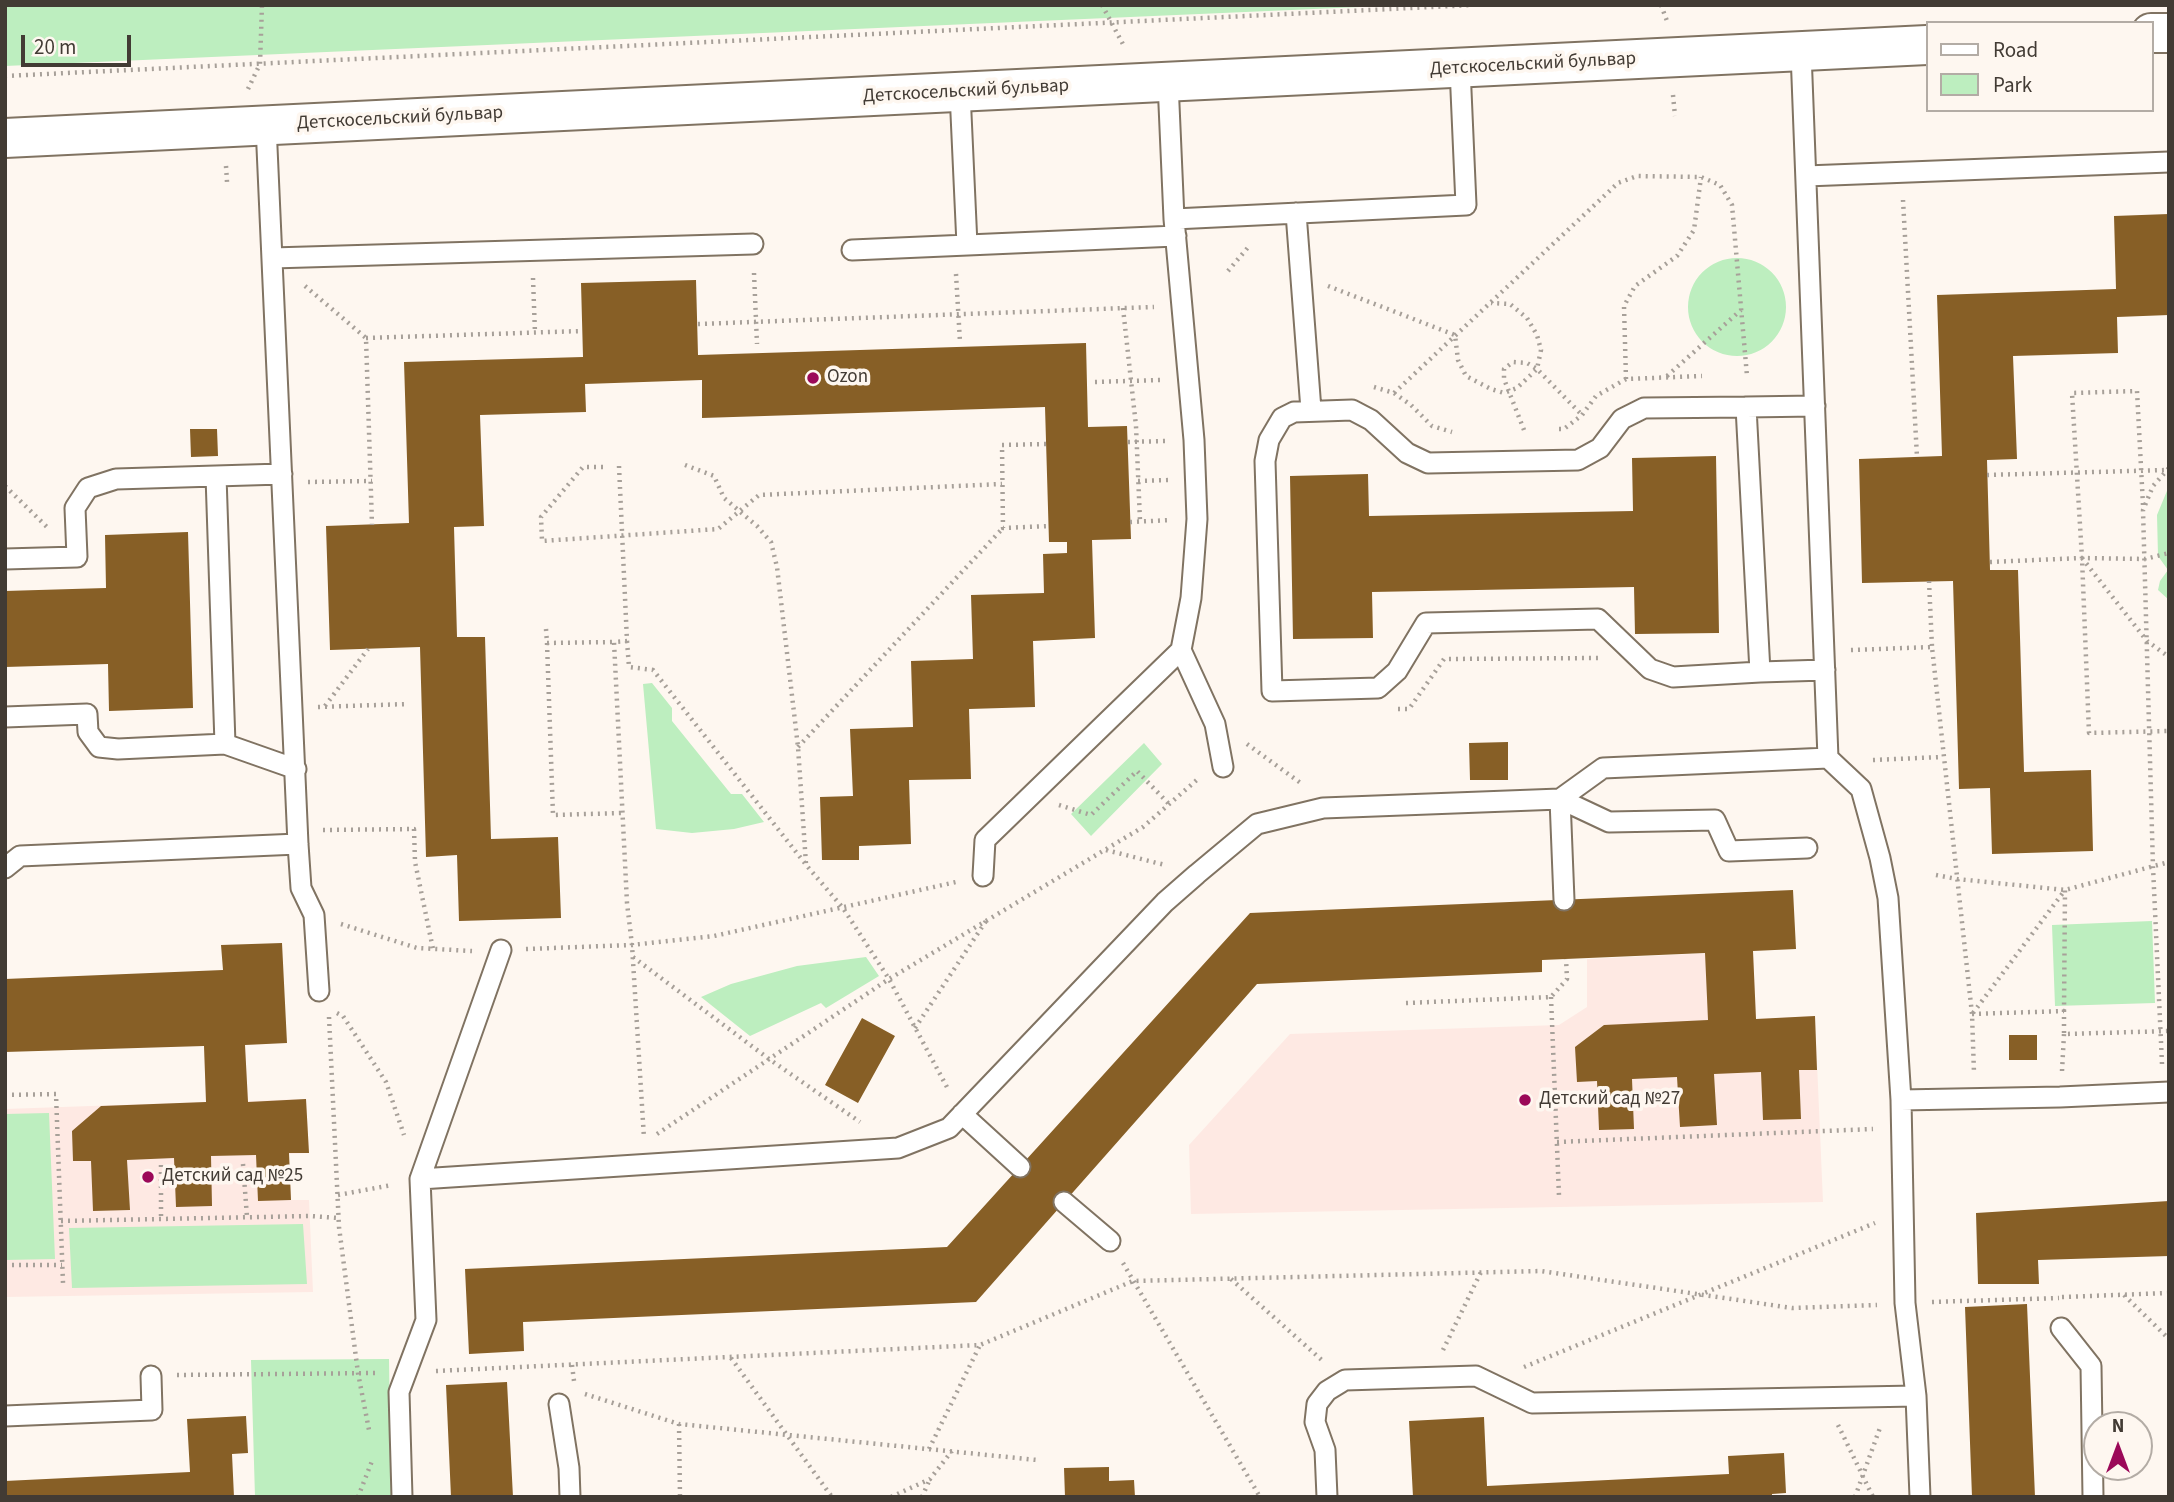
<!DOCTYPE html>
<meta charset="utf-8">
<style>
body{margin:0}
#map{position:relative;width:2174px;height:1502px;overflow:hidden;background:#fef7f0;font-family:"Source Sans 3",sans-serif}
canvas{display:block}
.frame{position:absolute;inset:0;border:7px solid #423b34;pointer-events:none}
.legend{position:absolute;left:1926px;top:21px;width:228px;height:91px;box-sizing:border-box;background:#fef7f0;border:2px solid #b3aca5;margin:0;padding:9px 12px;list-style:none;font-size:21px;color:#423b34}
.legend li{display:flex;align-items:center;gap:14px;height:35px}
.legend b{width:35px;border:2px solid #b3aca5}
.north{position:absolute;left:2083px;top:1411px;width:70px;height:70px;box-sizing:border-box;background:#fef7f0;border:2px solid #b3aca5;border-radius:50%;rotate:0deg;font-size:19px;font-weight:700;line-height:28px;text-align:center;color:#423b34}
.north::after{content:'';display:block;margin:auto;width:24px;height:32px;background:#9b0959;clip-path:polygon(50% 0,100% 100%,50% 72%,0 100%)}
.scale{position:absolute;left:21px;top:35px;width:110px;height:32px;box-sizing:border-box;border:4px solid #423b34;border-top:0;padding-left:9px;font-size:21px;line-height:24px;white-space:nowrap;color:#423b34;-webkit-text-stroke:5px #fef7f0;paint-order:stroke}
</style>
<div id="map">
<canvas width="2174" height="1502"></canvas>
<div class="frame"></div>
<ul class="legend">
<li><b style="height:9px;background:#fff"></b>Road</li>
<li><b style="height:19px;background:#bdeebf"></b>Park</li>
</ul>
<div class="north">N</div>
<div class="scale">20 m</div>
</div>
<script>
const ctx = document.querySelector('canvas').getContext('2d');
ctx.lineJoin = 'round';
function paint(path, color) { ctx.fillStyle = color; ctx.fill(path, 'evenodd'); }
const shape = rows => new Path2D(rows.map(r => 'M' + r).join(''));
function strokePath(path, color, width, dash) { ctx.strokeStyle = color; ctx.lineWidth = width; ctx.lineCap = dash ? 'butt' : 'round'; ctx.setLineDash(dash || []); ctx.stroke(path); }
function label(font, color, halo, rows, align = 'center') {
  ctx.font = font + ' "Source Sans 3",sans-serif'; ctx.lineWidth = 7; ctx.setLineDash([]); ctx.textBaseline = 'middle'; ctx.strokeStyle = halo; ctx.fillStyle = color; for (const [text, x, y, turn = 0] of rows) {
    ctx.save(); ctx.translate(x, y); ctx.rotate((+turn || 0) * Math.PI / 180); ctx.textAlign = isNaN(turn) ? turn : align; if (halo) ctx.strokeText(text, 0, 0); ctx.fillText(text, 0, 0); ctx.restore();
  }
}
const education = shape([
 [1753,951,1756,1019,1815,1016,1823,1202,1191,1214,1189,1145,1290,1034,1559,1025,1587,1007,1587,959],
 [245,1045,248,1101,306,1099,309,1153,289,1154,291,1200,309,1200,313,1292,5,1297,5,1109,206,1102,204,1046]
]);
const green = shape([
 [5,5,1406,5,5,66],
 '1688 307a49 49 0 1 1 98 0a49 49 0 1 1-98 0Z',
 [2169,486,2169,600,2158,590,2160,581,2168,570,2158,556,2157,515],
 [652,683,672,708,672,721,731,794,742,794,764,822,734,829,692,833,656,829,643,684],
 [1144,743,1162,764,1091,836,1071,814],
 [2152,921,2155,1003,2055,1006,2052,925],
 [866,957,879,976,826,1008,821,1003,750,1036,701,997,731,984,797,966],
 [49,1113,55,1259,5,1260,5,1114],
 [303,1224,307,1284,72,1288,69,1228],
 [389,1359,391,1497,255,1497,251,1360]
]);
const building = shape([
 [2169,214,2169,315,2117,317,2118,353,2013,356,2017,459,1987,460,1990,570,2018,570,2024,772,2091,770,2093,851,1992,854,1990,788,1959,789,1953,581,1862,583,1859,459,1942,456,1937,295,2116,289,2114,216],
 [696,280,698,355,1086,343,1088,427,1127,426,1131,539,1092,540,1095,638,1033,641,1035,707,969,709,971,779,909,780,911,844,859,846,859,860,822,860,820,797,853,796,850,729,913,727,911,661,973,659,971,595,1044,593,1043,554,1067,553,1067,542,1049,542,1045,407,702,418,702,380,585,384,586,412,480,415,484,526,454,527,457,637,485,637,491,839,558,837,561,918,459,921,457,855,426,857,420,647,330,650,326,526,409,523,404,362,583,357,581,283],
 [190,429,217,429,218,456,191,457],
 [1716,456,1719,633,1635,634,1634,587,1372,592,1373,638,1293,639,1290,476,1368,474,1369,516,1633,511,1632,458],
 [188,532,193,708,109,711,108,664,5,667,5,591,106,588,105,535],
 [1508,742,1508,780,1470,780,1469,743],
 [1793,890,1796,949,1753,951,1756,1019,1815,1016,1817,1070,1799,1070,1801,1119,1763,1120,1761,1072,1714,1074,1717,1125,1680,1127,1677,1077,1632,1079,1634,1129,1599,1130,1597,1081,1577,1082,1575,1047,1604,1025,1708,1020,1705,953,1542,960,1542,972,1257,984,976,1302,523,1322,524,1351,469,1354,465,1269,947,1247,1250,913],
 [282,943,287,1043,245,1045,248,1102,306,1099,309,1153,289,1153,291,1200,258,1201,256,1155,211,1156,212,1206,176,1207,174,1158,127,1160,130,1210,93,1211,91,1161,73,1161,72,1131,101,1106,206,1102,204,1046,5,1052,5,979,223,970,221,945],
 [862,1018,895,1036,858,1103,825,1085],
 [2009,1035,2037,1035,2037,1060,2009,1060],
 [2169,1201,2169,1256,2038,1260,2039,1284,1978,1284,1976,1213],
 [2027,1304,2035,1497,1972,1497,1965,1307],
 [507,1382,513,1497,451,1497,446,1385],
 [246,1416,248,1453,232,1454,234,1497,5,1497,5,1481,190,1472,187,1419],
 [1484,1417,1487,1486,1729,1474,1728,1456,1784,1453,1786,1493,1772,1494,1772,1497,1413,1497,1409,1421],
 [1109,1467,1109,1481,1134,1480,1135,1497,1065,1497,1064,1468]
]);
const path = shape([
 [1102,5,1125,48],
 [1661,5,1667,21],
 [5,76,1473,5],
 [248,89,260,64,262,5],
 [1673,95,1675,116],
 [226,166,227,182],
 [1903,200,1917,457],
 [1228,271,1250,245],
 [754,273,757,344],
 [956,274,960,342],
 [533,278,535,333],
 [305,286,366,338,372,525],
 [1328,286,1455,335,1458,360,1466,376,1491,389,1504,393,1517,388,1537,369,1541,350,1537,335,1527,318,1510,304,1491,303],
 [1123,308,1136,426,1140,521],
 [698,324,1154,307],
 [366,338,582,331],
 [1667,376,1741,310],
 [1626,379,1624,306,1635,286,1677,256,1694,230,1701,177],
 [1095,382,1160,380],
 [1374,387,1394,393,1411,405,1432,426,1452,432],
 [1394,393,1618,183,1637,176,1701,177,1720,185,1732,205,1747,376],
 [1559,429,1564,429,1582,415,1596,396,1626,379,1702,376],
 [1524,430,1504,379,1504,369,1513,362,1527,363,1537,369,1582,415],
 [1128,442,1165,441],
 [1046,444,1002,445,1003,528,1049,526],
 [685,465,714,476,724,498,757,526,771,542,777,567,798,747,806,864],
 [619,466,627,641,614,642,627,903,632,945,644,1138],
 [603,467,583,467,541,517,542,541,718,529,759,495,1002,484],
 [1987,475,2167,470],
 [1138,481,1170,480],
 [308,482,372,481],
 [5,486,47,527],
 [2143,505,2137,391,2072,393,2082,558,2089,733,2169,731],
 [1130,522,1171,520],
 [2082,558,2147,641,2169,657],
 [1990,562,2082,558,2145,559,2169,553],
 [1929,581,1932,647],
 [546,629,547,643,614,642],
 [627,641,629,667,653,670,807,866,843,908,889,979,948,1089],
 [547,643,553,815,623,813],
 [1851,650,1932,647,1972,1014,1974,1073],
 [325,706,368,649],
 [318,707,408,704],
 [1398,709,1409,709,1444,659,1598,658],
 [1247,744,1302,784],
 [798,747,1003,528],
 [1873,760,1942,757],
 [1059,805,1091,815,1137,771,1169,804],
 [323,830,414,829,415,862,433,949],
 [1106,850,1165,865],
 [1936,875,1957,879,2065,890,2169,862],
 [341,924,417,948,472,951],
 [526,949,632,945,714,936,956,882],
 [633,957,769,1059,860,1122],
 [1551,997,1559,1196],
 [1406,1003,1551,997,1567,979,1566,959],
 [337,1013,343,1016,386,1082,404,1135],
 [1973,1013,2065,890,2064,1011],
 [1972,1014,2064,1011,2064,1034,2169,1031],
 [329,1017,339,1227,358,1373,369,1430],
 [915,1028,986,921],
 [2162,1064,2153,867,2143,510,2153,486,2169,468],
 [2062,1071,2064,1034],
 [5,1095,56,1094,63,1283],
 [657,1134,889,979,1143,827,1199,778],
 [1557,1142,1873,1129],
 [243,1164,247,1217],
 [161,1165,161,1219],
 [338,1195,392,1185],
 [61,1221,310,1216,339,1218],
 [1123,1263,1260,1497],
 [5,1265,62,1265],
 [1231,1279,1324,1362],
 [2124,1295,2169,1339],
 [2062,1297,2169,1293],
 [1932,1302,2059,1298],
 [1443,1350,1481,1272],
 [731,1358,832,1497],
 [572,1365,574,1381],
 [1524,1367,1875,1223],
 [436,1371,980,1345,1133,1281,1541,1271,1792,1308,1877,1305],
 [177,1375,378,1373],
 [585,1394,679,1424,1037,1460],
 [679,1424,680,1497],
 [1838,1425,1873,1497],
 [929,1449,980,1345],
 [358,1497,372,1461],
 [891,1497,930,1479,952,1451],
 [922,1497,930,1479],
 [1855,1497,1881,1425]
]);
const lane = shape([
 [1801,52,1828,758,1861,789,1880,858,1888,898,1901,1100,1905,1303,1916,1396,1920,1497],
 [1168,82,1174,219,1194,440,1197,519,1191,598,1181,650,1215,724,1223,767],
 [960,92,967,245],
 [266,125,298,844,301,888,314,915,319,991],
 [1806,176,2169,162],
 [1296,213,1311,410],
 [1174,219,1466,205,1460,68],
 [852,250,1176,236],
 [272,258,753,244],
 [1746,407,1760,672,1673,677,1650,669,1598,619,1426,623,1397,671,1378,688,1272,691,1265,461,1269,440,1282,418,1294,412,1352,410,1371,420,1407,453,1428,463,1578,460,1600,448,1622,419,1644,408,1746,407,1815,406],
 [216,476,225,744],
 [5,559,77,557,75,508,88,488,116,479,282,474],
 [1760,672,1825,670],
 [5,717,87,714,88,732,99,747,118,749,225,744,296,769],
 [5,868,20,856,298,844],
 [983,876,985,840,1181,650],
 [1564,900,1560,799,1603,768,1828,758],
 [1901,1100,2060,1097,2169,1092],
 [962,1114,1020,1167],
 [420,1179,501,950],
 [1064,1202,1110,1241],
 [2061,1328,2091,1366,2093,1497],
 [559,1404,569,1468,570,1497],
 [5,1416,152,1410,151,1376],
 [402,1497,399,1392,426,1320,420,1179,898,1148,949,1128,1165,902,1197,874,1257,824,1323,808,1560,799,1609,822,1715,820,1729,851,1807,848],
 [1327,1497,1325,1450,1315,1422,1317,1404,1327,1391,1345,1380,1476,1376,1532,1403,1916,1396]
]);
const street = shape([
 [2151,33,2169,33],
 [5,138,1927,45]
]);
const markers = [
 [813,378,7,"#9b0959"],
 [1525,1100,7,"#9b0959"],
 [148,1177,7,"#9b0959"]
];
const streetNames = [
 ["Детскосельский бульвар",1533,65,-3],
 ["Детскосельский бульвар",966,92,-3],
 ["Детскосельский бульвар",400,119,-3]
];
const poiNames = [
 ["Ozon",827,378],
 ["Детский сад №27",1539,1100],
 ["Детский сад №25",162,1177]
];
paint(education, '#fee9e3');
paint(green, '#bdeebf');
paint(building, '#875f26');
strokePath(lane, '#807362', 23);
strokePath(street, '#807362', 42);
strokePath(path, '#a7a099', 4.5, [2, 5]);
strokePath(lane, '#fff', 19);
strokePath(street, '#fff', 38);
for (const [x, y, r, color] of markers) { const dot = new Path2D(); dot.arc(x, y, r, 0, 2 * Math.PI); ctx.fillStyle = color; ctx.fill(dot); strokePath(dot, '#fef7f0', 2.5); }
label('19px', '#423b34', '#fef7f0', streetNames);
label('19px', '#423b34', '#fef7f0', poiNames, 'left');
</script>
